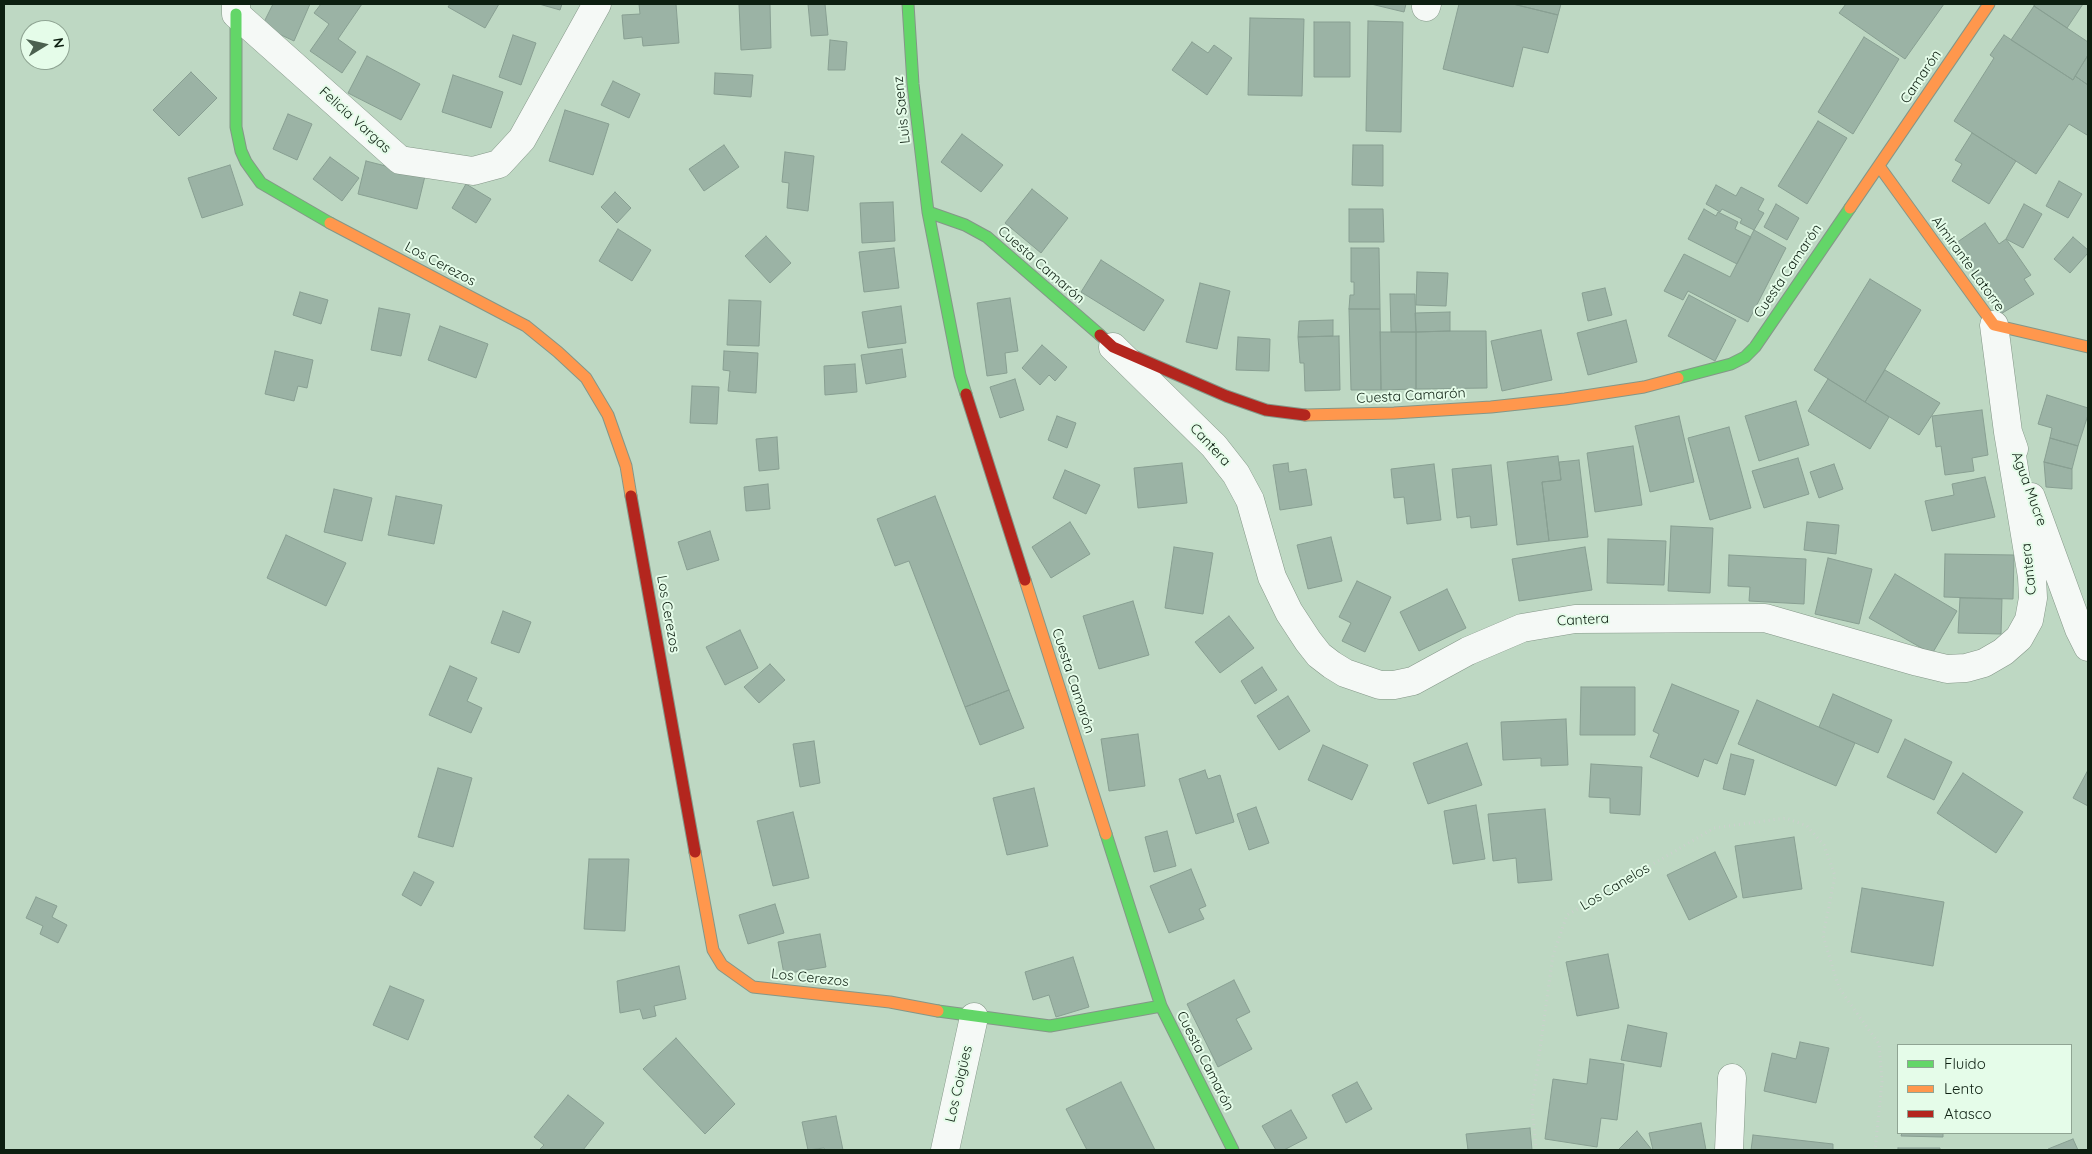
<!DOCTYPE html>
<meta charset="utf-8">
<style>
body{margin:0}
#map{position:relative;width:2092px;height:1154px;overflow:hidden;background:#bed8c3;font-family:Quicksand,sans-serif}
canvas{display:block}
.frame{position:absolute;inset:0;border:5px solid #0d1f11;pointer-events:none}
.legend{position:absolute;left:1897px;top:1044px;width:175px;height:90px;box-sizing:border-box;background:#e5fce9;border:1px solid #8fa493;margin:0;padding:6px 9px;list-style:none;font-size:15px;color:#0d1f11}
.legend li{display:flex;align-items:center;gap:10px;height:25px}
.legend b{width:25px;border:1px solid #8fa493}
.north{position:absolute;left:20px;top:20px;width:50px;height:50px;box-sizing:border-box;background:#e5fce9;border:1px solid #8fa493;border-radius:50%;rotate:81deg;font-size:14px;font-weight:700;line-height:20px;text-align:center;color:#0d1f11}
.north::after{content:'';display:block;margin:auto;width:18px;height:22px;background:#4b604f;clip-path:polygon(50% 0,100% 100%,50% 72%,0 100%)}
</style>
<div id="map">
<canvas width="2092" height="1154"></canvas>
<div class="frame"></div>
<ul class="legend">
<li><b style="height:6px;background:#63d668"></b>Fluido</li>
<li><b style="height:6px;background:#ff974d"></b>Lento</li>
<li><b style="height:6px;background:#b3261e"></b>Atasco</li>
</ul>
<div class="north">N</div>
</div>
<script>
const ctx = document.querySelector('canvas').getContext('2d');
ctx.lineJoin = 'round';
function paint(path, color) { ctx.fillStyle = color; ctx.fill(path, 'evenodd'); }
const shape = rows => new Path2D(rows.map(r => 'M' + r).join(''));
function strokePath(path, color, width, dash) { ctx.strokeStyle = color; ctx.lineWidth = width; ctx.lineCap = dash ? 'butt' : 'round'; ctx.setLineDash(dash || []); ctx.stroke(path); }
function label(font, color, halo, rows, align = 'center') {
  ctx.font = font + ' Quicksand,sans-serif'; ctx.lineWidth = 4; ctx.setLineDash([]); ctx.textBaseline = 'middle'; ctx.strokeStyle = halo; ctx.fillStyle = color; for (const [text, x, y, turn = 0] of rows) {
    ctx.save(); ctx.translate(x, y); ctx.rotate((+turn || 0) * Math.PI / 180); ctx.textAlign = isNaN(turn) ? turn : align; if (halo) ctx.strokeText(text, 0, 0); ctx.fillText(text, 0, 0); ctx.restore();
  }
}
const building = shape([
 [273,4,310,4,294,41,262,26,273,4],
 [321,4,362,4,338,39,356,52,342,73,310,51,329,24,314,13,321,4],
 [450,4,499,4,485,28,448,7,450,4],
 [539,4,562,4,560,10,539,4],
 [639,4,676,4,679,43,643,46,642,37,624,39,622,15,640,14,639,4],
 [739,4,770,4,771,48,741,50,739,4],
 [808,4,825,4,828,35,811,36,808,4],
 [1371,4,1406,4,1404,12,1371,4],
 [1459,4,1513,4,1558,15,1548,53,1523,47,1513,87,1443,69,1459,4],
 [1513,4,1561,4,1558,15,1513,4],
 [1846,4,1944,4,1905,59,1839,13,1846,4],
 [2035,4,2083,4,2067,28,2034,6,2035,4],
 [2034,6,2088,42,2088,55,2073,80,2011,40,2034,6],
 [1250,18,1304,19,1302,96,1248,95,1250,18],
 [1368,21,1403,22,1401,132,1366,131,1368,21],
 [1314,22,1350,22,1350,77,1314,77,1314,22],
 [513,35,536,43,521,85,499,77,513,35],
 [2004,35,2073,80,2075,76,2088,85,2088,133,2087,135,2069,124,2036,174,1954,121,1994,58,1990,55,2004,35],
 [1864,37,1899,59,1853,134,1818,112,1864,37],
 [830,40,847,42,845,70,828,70,830,40],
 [1192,42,1208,53,1214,45,1232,58,1207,95,1172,70,1192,42],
 [2088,55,2088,85,2075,76,2088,55],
 [367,56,420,84,401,120,348,93,367,56],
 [191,72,217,98,179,136,153,110,191,72],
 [715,73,753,75,751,97,714,94,715,73],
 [453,75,503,92,491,128,442,112,453,75],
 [613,81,640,94,629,118,601,105,613,81],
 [565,110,609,124,593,175,549,161,565,110],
 [288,114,312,124,297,160,273,149,288,114],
 [1818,121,1847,138,1807,204,1778,186,1818,121],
 [1972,133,2016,161,1989,204,1952,181,1962,164,1955,160,1972,133],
 [962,134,1003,165,981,192,941,162,962,134],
 [724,145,739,167,704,191,689,169,724,145],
 [1353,145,1383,145,1383,186,1352,185,1353,145],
 [785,152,814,156,808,211,787,208,789,183,782,182,785,152],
 [330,157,359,178,342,201,313,179,330,157],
 [366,161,425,176,417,209,358,194,366,161],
 [230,165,243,205,202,218,188,178,230,165],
 [2059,181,2082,194,2068,218,2046,206,2059,181],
 [466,184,491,199,476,223,452,208,466,184],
 [1716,185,1736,196,1741,187,1764,199,1758,210,1764,213,1754,230,1740,223,1742,219,1722,209,1720,212,1706,204,1716,185],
 [1032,189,1068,218,1041,253,1005,223,1032,189],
 [615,192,631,208,617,223,601,207,615,192],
 [893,202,895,241,862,243,860,203,893,202],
 [1776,204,1799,218,1787,240,1764,227,1776,204],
 [2024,204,2042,214,2023,248,2006,239,2024,204],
 [1349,209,1383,209,1384,242,1349,242,1349,209],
 [1704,209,1716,216,1718,212,1738,222,1735,229,1751,237,1737,264,1688,239,1704,209],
 [1985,223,1999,244,2006,239,2031,275,2024,279,2034,294,1999,315,1956,243,1985,223],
 [618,229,651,250,632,281,599,261,618,229],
 [1754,230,1786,248,1748,322,1688,291,1683,300,1664,291,1684,254,1730,277,1754,230],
 [766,236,791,263,770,283,745,256,766,236],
 [2073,237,2088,250,2088,253,2070,273,2054,259,2073,237],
 [894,248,899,288,864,292,859,252,894,248],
 [1351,248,1379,248,1380,309,1349,309,1350,295,1354,295,1354,282,1351,282,1351,248],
 [1101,260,1164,300,1144,331,1081,292,1101,260],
 [1417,272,1448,273,1446,306,1416,305,1417,272],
 [1870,279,1921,310,1865,402,1814,370,1870,279],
 [1200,283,1230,291,1217,349,1186,342,1200,283],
 [1605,288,1612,315,1588,321,1582,293,1605,288],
 [300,292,328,300,321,324,293,315,300,292],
 [1390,294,1415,294,1416,332,1391,332,1390,294],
 [1689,295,1736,320,1715,361,1668,336,1689,295],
 [1010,298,1018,351,1005,353,1007,373,987,376,977,303,1010,298],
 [729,300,761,301,759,346,727,345,729,300],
 [901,306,906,343,868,348,862,312,901,306],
 [379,308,410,314,401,356,371,350,379,308],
 [1349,309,1380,309,1381,390,1351,390,1349,309],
 [1450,312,1450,331,1416,332,1415,313,1450,312],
 [1333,320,1333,336,1298,337,1299,321,1333,320],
 [1626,320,1637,362,1588,375,1577,333,1626,320],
 [440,326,488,344,476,378,428,360,440,326],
 [1541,330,1552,380,1502,391,1491,341,1541,330],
 [1450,331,1486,331,1487,388,1416,389,1416,332,1450,331],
 [1380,332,1416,332,1416,389,1381,390,1380,332],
 [1339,336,1340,390,1305,391,1304,363,1300,363,1298,337,1339,336],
 [1238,337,1270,339,1269,371,1236,370,1238,337],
 [1042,345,1067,367,1055,381,1049,375,1040,385,1022,368,1042,345],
 [902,349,906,377,866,384,861,355,902,349],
 [275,351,313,360,307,388,298,386,294,401,265,394,275,351],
 [724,351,758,353,756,393,728,391,730,371,723,370,724,351],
 [855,364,857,392,825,395,824,366,855,364],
 [1885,370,1940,403,1919,435,1865,402,1885,370],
 [1015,379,1024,410,1000,418,990,387,1015,379],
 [1828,379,1889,417,1870,449,1808,411,1828,379],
 [692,386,719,387,717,424,690,423,692,386],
 [2047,395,2088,408,2088,415,2078,446,2050,438,2052,428,2038,424,2047,395],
 [1796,401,1809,445,1759,461,1745,416,1796,401],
 [1982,410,1988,455,1972,458,1974,471,1945,475,1941,446,1936,447,1932,416,1982,410],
 [1057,416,1076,423,1067,448,1048,440,1057,416],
 [1679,416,1694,482,1650,492,1635,426,1679,416],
 [1729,427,1751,508,1710,520,1688,438,1729,427],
 [777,437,779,469,759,471,756,439,777,437],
 [2050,438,2078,446,2072,469,2044,462,2050,438],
 [1633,446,1642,505,1595,512,1587,453,1633,446],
 [1558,456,1561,480,1542,482,1549,541,1517,545,1507,462,1558,456],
 [1798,458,1809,494,1764,508,1752,471,1798,458],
 [1579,460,1588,537,1549,541,1542,482,1561,480,1559,462,1579,460],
 [2044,462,2072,469,2072,489,2046,487,2044,462],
 [1182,463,1187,503,1138,508,1134,468,1182,463],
 [1288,463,1289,472,1306,469,1312,505,1280,510,1273,465,1288,463],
 [1434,464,1441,520,1407,524,1404,497,1394,498,1391,469,1434,464],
 [1834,464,1843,489,1819,498,1810,472,1834,464],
 [1491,465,1497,525,1471,528,1470,516,1457,518,1452,469,1491,465],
 [1065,470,1100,485,1086,514,1053,498,1065,470],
 [1985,477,1995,517,1932,531,1925,501,1954,495,1952,484,1985,477],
 [768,484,770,509,746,511,744,487,768,484],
 [334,489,372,498,362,541,324,532,334,489],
 [396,496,442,505,434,544,388,535,396,496],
 [935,496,1009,690,965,707,909,561,895,566,877,519,935,496],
 [1070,522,1090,554,1051,578,1032,547,1070,522],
 [1807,522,1839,525,1836,554,1804,550,1807,522],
 [1671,526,1713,528,1710,593,1668,591,1671,526],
 [710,531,719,560,687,570,678,542,710,531],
 [286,535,346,563,326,606,267,578,286,535],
 [1331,537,1342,581,1308,589,1297,545,1331,537],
 [1608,539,1666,541,1664,585,1607,583,1608,539],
 [1174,547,1213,553,1203,614,1165,608,1174,547],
 [1585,547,1592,590,1519,601,1512,559,1585,547],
 [1945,554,2014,555,2013,599,1944,597,1945,554],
 [1729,555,1806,559,1804,604,1749,601,1750,587,1728,586,1729,555],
 [1828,558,1872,569,1859,624,1815,614,1828,558],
 [1895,574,1957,611,1932,654,1869,618,1895,574],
 [1357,581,1391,597,1365,652,1342,641,1351,623,1339,617,1357,581],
 [1447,589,1466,628,1419,651,1400,612,1447,589],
 [1960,598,2002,599,2001,634,1958,633,1960,598],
 [1133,601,1149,655,1099,669,1083,616,1133,601],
 [503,611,531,622,519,653,491,643,503,611],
 [1229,616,1254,648,1220,673,1195,642,1229,616],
 [740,630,758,668,725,685,706,647,740,630],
 [770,664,785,680,759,703,744,687,770,664],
 [450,666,477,678,467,701,482,708,471,733,429,715,450,666],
 [1262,667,1277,690,1255,704,1241,681,1262,667],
 [1672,684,1739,711,1717,764,1704,759,1698,777,1650,757,1659,734,1653,731,1672,684],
 [1581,687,1635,687,1635,735,1580,735,1581,687],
 [1009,690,1024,728,980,745,965,707,1009,690],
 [1833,694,1892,720,1878,753,1819,727,1833,694],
 [1288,696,1310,731,1279,750,1257,716,1288,696],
 [1757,700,1855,743,1836,786,1738,744,1757,700],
 [1566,719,1568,765,1541,766,1541,758,1503,760,1501,722,1566,719],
 [1138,734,1145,786,1109,791,1101,739,1138,734],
 [1905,739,1952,762,1934,800,1887,777,1905,739],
 [814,741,820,783,800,787,793,744,814,741],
 [1467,743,1482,785,1428,804,1413,763,1467,743],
 [1323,745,1368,765,1352,800,1308,780,1323,745],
 [1731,754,1754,760,1745,795,1723,789,1731,754],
 [1591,764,1642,767,1640,815,1610,813,1610,798,1589,797,1591,764],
 [438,768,472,778,453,847,418,837,438,768],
 [1205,770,1208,779,1220,775,1234,822,1196,834,1179,779,1205,770],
 [2088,770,2088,806,2073,798,2088,770],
 [1963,773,2023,812,1996,853,1937,813,1963,773],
 [1034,788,1048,846,1007,855,993,798,1034,788],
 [1476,805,1485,859,1453,864,1444,811,1476,805],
 [1256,807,1269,843,1249,850,1237,814,1256,807],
 [1545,809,1552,880,1518,883,1516,858,1493,861,1488,814,1545,809],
 [793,812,809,878,773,886,757,821,793,812],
 [1167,831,1176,866,1154,872,1145,837,1167,831],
 [1794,837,1802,889,1743,898,1735,846,1794,837],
 [1715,852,1737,897,1689,920,1667,875,1715,852],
 [589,859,629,859,625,931,584,929,589,859],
 [1191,869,1206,906,1199,909,1204,919,1169,933,1150,886,1191,869],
 [414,872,434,882,421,906,402,895,414,872],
 [1862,888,1944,902,1933,966,1851,952,1862,888],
 [36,897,57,906,52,917,67,925,58,943,40,934,43,926,26,918,36,897],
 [775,904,784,933,748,944,739,915,775,904],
 [820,934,826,967,784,974,778,942,820,934],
 [1608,954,1619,1008,1577,1016,1566,962,1608,954],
 [1073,957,1089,1007,1056,1017,1049,995,1033,1000,1025,972,1073,957],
 [679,966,686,999,654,1006,656,1016,643,1019,640,1009,620,1013,617,981,679,966],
 [1234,980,1250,1012,1236,1019,1252,1049,1218,1067,1187,1004,1234,980],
 [390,986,424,1000,408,1040,373,1025,390,986],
 [1628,1025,1667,1033,1661,1067,1621,1060,1628,1025],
 [676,1038,735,1104,705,1134,643,1069,676,1038],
 [1800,1042,1829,1048,1816,1103,1764,1091,1772,1053,1796,1059,1800,1042],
 [1590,1059,1624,1064,1617,1120,1601,1118,1597,1147,1545,1139,1553,1079,1587,1084,1590,1059],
 [1121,1082,1155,1150,1087,1150,1066,1109,1121,1082],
 [1357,1082,1372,1109,1346,1123,1332,1095,1357,1082],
 [568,1095,604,1123,583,1150,539,1150,544,1145,534,1137,568,1095],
 [1291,1110,1307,1138,1284,1150,1276,1150,1262,1126,1291,1110],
 [836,1116,843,1150,825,1150,824,1148,808,1150,802,1122,836,1116],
 [1701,1123,1706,1150,1653,1150,1649,1133,1701,1123],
 [1530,1128,1532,1150,1468,1150,1466,1134,1530,1128],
 [1637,1131,1652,1150,1618,1150,1637,1131],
 [1902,1133,1943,1133,1943,1137,1901,1136,1902,1133],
 [1753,1135,1833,1144,1833,1150,1751,1150,1753,1135],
 [2073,1139,2078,1150,2049,1150,2048,1149,2073,1139],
 [1898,1148,1940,1148,1940,1150,1898,1150,1898,1148]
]);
const path = shape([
 [1536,1150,1532,1106,1553,955,1567,915,1714,828,1786,818,1807,826,1824,845,1835,876,1823,936,1839,988,1879,1044,1882,1082,1875,1150]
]);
const street = shape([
 [236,4,236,14,400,160,473,171,499,164,522,139,597,4],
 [1426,7,1427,4],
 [1994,325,2008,432,2014,449],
 [1113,347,1214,446,1236,474,1250,500,1272,577,1289,612,1308,641,1319,655,1332,665,1345,673,1380,685,1394,685,1413,681,1468,651,1522,628,1575,619,1765,618,1918,662,1947,669,1966,668,1984,663,2003,652,2019,638,2029,620,2033,598,2032,577,2008,432],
 [2031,497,2079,629,2088,647],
 [945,1150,974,1017],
 [1729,1150,1732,1078]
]);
const fast = shape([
 [908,4,913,84,928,212,960,375,966,394],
 [236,14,236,127,241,151,246,162,261,183,330,223],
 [928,212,965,225,987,237,1100,335],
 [1678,378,1731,364,1745,357,1755,347,1850,208],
 [1106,834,1161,1006,1233,1150],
 [938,1011,1050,1026,1161,1006]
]);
const slow = shape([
 [1879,166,1994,325,2088,347],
 [1850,208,1989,4],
 [330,223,526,326,558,352,586,378,608,415,626,466,631,496],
 [1305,415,1394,413,1491,407,1565,399,1644,387,1678,378],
 [1025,580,1106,834],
 [695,852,713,950,722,965,753,987,890,1002,938,1011]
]);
const jam = shape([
 [1100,335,1113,347,1226,396,1266,410,1305,415],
 [966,394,1025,580],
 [631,496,695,852]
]);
const streetNames = [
 ["Camarón",1921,77,-56],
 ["Luis Saenz",902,110,-96],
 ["Felicia Vargas",355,120,42],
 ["Los Cerezos",440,264,28],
 ["Almirante Latorre",1968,264,54],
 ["Cuesta Camarón",1041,265,41],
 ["Cuesta Camarón",1788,271,-56],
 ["Cuesta Camarón",1411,396,-3],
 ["Cantera",1210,445,47],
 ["Agua Mucre",2029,489,70],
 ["Cantera",2029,569,-96],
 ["Los Cerezos",668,614,80],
 ["Cantera",1583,620,-3],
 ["Cuesta Camarón",1073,681,72],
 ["Los Canelos",1615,887,-31],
 ["Los Cerezos",810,978,6],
 ["Cuesta Camarón",1205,1061,63],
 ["Los Coigües",959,1084,-77]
];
paint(building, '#9bb3a5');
strokePath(building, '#889f92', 1);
strokePath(street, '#849788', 29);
strokePath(fast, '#849788', 13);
strokePath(slow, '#849788', 13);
strokePath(jam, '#849788', 13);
strokePath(path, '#cad1cc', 3, [1, 4]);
strokePath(street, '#f5f9f6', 28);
strokePath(fast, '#63d668', 11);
strokePath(slow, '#ff974d', 11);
strokePath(jam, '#b3261e', 11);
label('14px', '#0d1f11', '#e5fce9', streetNames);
</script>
